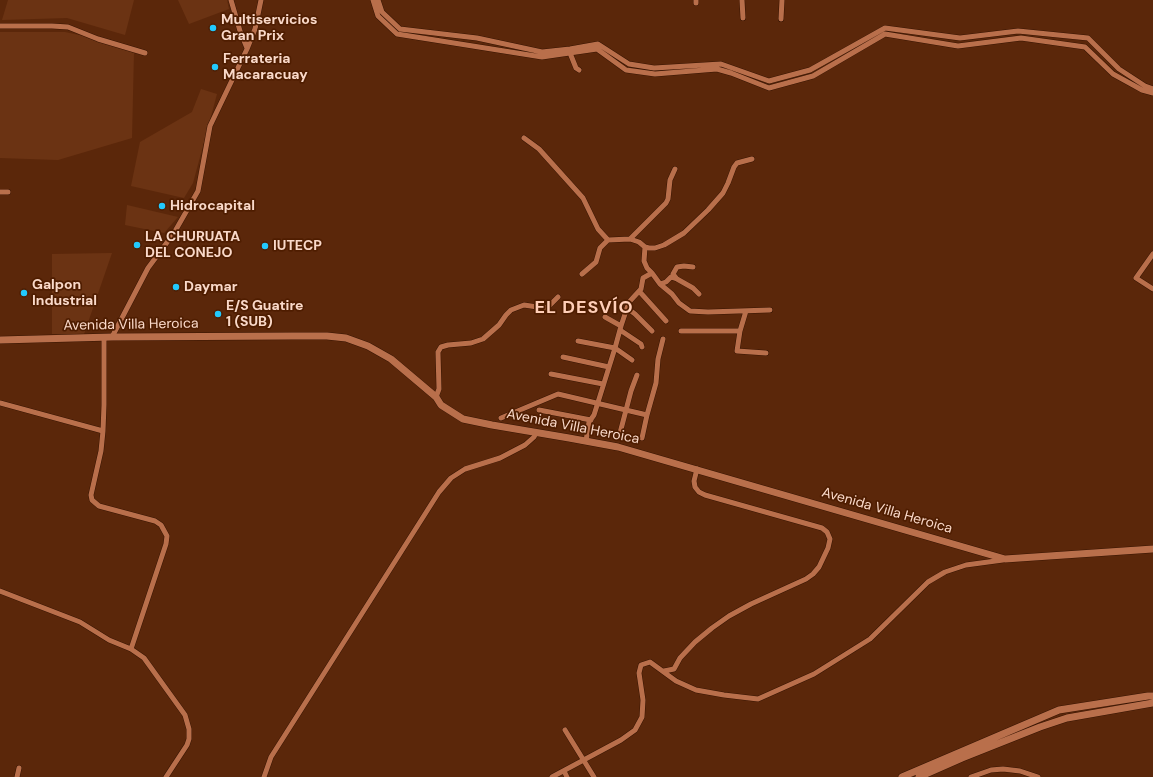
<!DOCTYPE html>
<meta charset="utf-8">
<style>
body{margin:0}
canvas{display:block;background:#5b270a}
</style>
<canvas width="1153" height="777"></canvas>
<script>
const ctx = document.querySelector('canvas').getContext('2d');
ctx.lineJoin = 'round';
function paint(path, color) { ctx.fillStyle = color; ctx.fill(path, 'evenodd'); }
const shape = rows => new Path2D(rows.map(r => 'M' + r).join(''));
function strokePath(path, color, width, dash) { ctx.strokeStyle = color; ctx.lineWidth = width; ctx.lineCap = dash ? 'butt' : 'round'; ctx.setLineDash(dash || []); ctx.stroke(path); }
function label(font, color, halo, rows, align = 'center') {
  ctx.font = font + ' "DM Sans",sans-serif'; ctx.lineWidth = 3.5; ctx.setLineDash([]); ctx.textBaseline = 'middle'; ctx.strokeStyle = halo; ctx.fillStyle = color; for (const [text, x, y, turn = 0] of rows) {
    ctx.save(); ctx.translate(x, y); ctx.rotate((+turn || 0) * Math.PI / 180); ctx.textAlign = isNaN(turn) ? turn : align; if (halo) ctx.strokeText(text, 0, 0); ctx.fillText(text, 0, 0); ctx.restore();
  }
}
const built = shape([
 [8,0,134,0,125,35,67,18,2,20],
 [178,0,227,0,229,9,189,24],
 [0,32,65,32,98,39,134,51,132,138,58,160,0,158],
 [201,89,217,94,193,183,184,198,131,186,140,142,192,112],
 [127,205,178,217,164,233,125,225],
 [112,253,83,337,52,334,52,254]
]);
const street = shape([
 [231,0,240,31,247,48],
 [373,0,378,16,397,34,542,57,597,49,626,70,655,74,717,69,731,73,769,88,813,76,885,34,958,46,1021,38,1085,47,1113,74,1133,85,1142,90,1153,93],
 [378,0,382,12,400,29,477,38,542,52,570,49,598,44,629,64,654,68,721,64,769,81,810,70,885,28,960,38,1018,31,1088,38,1119,69,1145,86,1153,89],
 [742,0,743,18],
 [696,3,696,0],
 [781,19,782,0],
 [0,26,52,26,68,27,98,39,145,53],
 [570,53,576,68,579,70],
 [524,138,539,149,583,198,598,229,608,240,630,239,639,242,645,247,649,248,655,248,664,245,684,233,708,210,723,193,728,183,734,167,737,163,752,159],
 [0,192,8,192],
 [630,239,666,203,668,199,670,180,675,169],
 [645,247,644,261,647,268,652,273,660,284,672,294,679,303,690,311,708,312,770,310],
 [1153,254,1136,278,1153,289],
 [582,274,596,262,600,248,608,240],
 [677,279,693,288,699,294],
 [660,284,666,282,671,277,677,279,673,274,677,267,684,266,693,267],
 [639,291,666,321],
 [627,308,635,314,652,331],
 [746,311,740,331,737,351,766,353],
 [605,317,621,326],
 [620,330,641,344,642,347],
 [681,331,740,331],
 [112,337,148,268,174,233,198,191,210,126,247,49,255,29,261,0],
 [104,338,104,405,103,431,101,451,91,495,92,500,99,506,155,521,161,525,167,536,166,544,131,649],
 [578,341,615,348,632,360],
 [563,357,609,367],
 [551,374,603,384],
 [436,397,439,389,438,352,441,347,448,345,471,343,483,339,499,325,506,315,511,310,524,305,544,308,548,307,558,297],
 [0,403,103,431],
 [539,410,591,420],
 [501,418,558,394,647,415],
 [620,433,631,391,637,375],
 [642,438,647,415,656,383,658,359,663,339],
 [586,441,589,422,594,415,615,348,621,326,627,308,630,301,641,289,643,278,652,273],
 [0,591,80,622,109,640,131,649,144,658,185,715,189,729,189,739,187,745,166,777],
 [664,671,674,669,680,658,695,642,712,628,729,616,751,604,806,579,813,574,819,567,828,548,830,539,827,532,822,528,705,495,699,492,695,487,694,481,697,469],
 [565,730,594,777],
 [564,771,567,777],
 [17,777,19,768],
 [264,777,271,757,439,492,451,478,465,469,500,458,525,445,534,437,536,433],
 [552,777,621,740,635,730,642,717,643,700,639,673,641,665,650,662,676,681,696,690,724,695,758,699,814,674,870,639,928,582,945,572,966,565,1003,560],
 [971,777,991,770,1003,769,1020,771,1038,777]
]);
const secondary = shape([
 [0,340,112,337,292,336,327,336,346,338,368,346,391,359,436,397,441,405,463,419,492,425,569,438,618,447,1005,559,1153,549],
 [902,777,1059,710,1148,696,1153,696],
 [919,777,962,758,1040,727,1067,718,1153,703]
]);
const markers = [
 [213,28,4,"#22c9fd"],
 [215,67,4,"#22c9fd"],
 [162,206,4,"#22c9fd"],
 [137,245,4,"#22c9fd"],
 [265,246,4,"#22c9fd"],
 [176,287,4,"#22c9fd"],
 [24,293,4,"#22c9fd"],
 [218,314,4,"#22c9fd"]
];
const poiNames = [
 ["Multiservicios",221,20],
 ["Gran Prix",221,36],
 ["Ferrateria",223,59],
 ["Macaracuay",223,75],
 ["Hidrocapital",170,206],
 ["LA CHURUATA",145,237],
 ["DEL CONEJO",145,253],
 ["IUTECP",273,246],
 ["Galpon",32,285],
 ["Industrial",32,301],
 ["Daymar",184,287],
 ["E/S Guatire",226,306],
 ["1 (SUB)",226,322]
];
const streetNames = [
 ["Avenida Villa Heroica",131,325,-1],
 ["Avenida Villa Heroica",573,427,11],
 ["Avenida Villa Heroica",887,511,16]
];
const districtNames = [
 ["EL DESVÍO",584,308]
];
paint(built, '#6b3313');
strokePath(street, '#371402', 6);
strokePath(secondary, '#371402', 8);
strokePath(street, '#b96f4b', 5);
strokePath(secondary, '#b96f4b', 7);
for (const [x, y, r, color] of markers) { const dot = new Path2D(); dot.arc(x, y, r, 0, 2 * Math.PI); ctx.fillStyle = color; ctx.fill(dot); strokePath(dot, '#4f1d00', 1.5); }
label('bold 14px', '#fad9c9', '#4f1d00', poiNames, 'left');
label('14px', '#fad9c9', '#4f1d00', streetNames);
ctx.letterSpacing = '1px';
label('bold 18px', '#ffceb7', '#4f1d00', districtNames);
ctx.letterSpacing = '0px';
</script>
